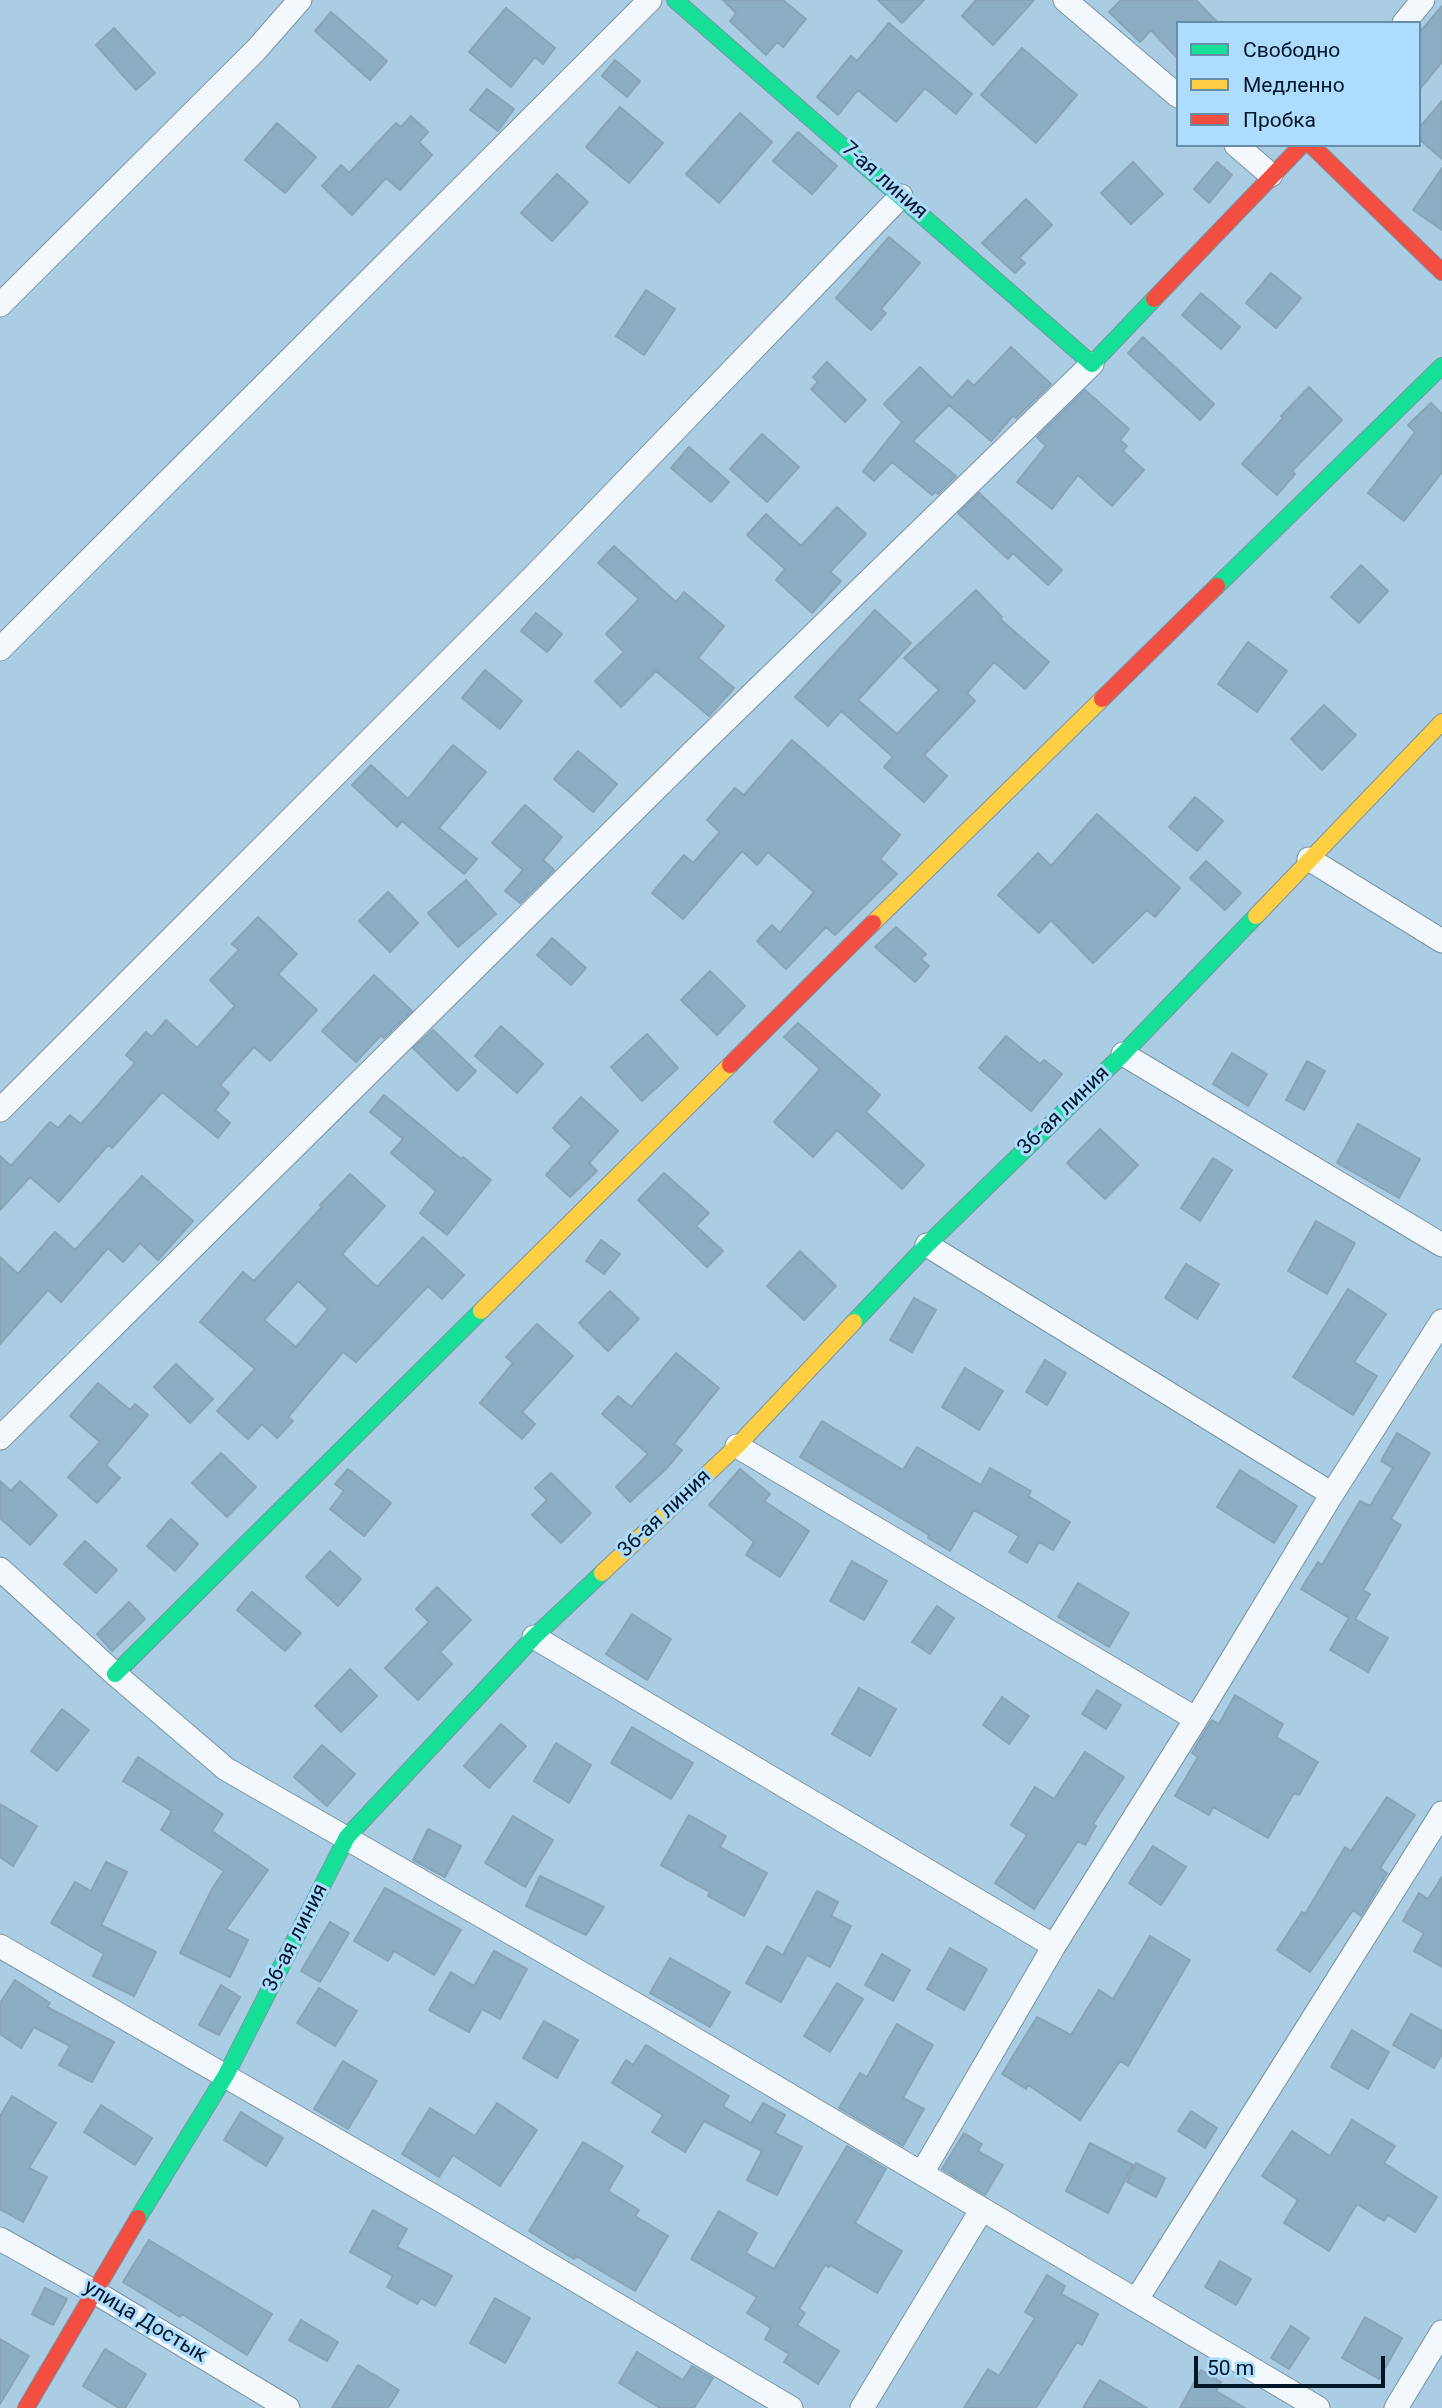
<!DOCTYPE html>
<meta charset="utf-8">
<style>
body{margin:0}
#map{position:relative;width:1442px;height:2408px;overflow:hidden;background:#abcde4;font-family:Roboto,sans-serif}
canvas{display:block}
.legend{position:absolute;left:1176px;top:21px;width:245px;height:126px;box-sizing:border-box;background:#addcff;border:2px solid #688da9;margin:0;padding:9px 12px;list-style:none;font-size:21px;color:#011727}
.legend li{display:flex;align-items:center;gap:14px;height:35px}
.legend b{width:35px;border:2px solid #688da9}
.scale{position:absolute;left:1194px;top:2356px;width:191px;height:32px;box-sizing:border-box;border:4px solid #011727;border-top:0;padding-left:9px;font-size:21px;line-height:24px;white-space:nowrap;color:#011727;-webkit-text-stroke:5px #addcff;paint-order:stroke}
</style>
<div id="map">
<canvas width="1442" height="2408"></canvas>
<ul class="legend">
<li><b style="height:9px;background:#16e098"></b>Свободно</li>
<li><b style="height:9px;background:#ffcf43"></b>Медленно</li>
<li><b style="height:9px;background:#f24e42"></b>Пробка</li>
</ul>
<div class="scale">50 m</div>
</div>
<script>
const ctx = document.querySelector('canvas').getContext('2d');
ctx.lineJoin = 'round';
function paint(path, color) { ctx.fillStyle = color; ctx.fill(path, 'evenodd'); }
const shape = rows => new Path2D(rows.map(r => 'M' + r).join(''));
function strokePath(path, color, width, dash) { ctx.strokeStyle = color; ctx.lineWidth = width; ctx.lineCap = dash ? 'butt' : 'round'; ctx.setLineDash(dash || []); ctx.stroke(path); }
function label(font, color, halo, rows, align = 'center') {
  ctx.font = font + ' Roboto,sans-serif'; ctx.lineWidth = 6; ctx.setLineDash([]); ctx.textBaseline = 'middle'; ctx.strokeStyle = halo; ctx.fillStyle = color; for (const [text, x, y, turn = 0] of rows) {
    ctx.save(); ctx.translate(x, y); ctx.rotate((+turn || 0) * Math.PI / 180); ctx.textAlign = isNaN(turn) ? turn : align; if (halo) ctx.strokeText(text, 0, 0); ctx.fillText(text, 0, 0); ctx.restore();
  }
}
const building = shape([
 [723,0,783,0,806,19,783,47,777,42,766,55,730,21,736,13,723,0],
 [878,0,924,0,902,23,878,0],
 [976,0,1034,0,993,45,962,16,976,0],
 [1121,0,1196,0,1218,23,1178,23,1178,59,1151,30,1140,42,1109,12,1121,0],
 [1442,6,1442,62,1419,90,1419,33,1442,6],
 [506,8,555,48,543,64,535,57,511,87,469,52,506,8],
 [331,12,387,61,370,80,315,31,331,12],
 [889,23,972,94,956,114,925,88,896,122,858,90,838,115,817,97,851,56,857,61,889,23],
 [114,28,155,73,136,90,96,45,114,28],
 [1022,48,1077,95,1036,143,981,95,1022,48],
 [615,60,640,81,627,97,602,76,615,60],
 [487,89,514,109,498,131,470,110,487,89],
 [1442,101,1442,159,1419,139,1419,128,1442,101],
 [620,107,663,143,629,183,586,147,620,107],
 [740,113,772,142,719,203,686,174,740,113],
 [411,116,428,132,419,142,432,155,400,190,386,178,352,215,322,186,341,165,349,173,396,123,401,127,411,116],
 [277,123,316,157,285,193,245,160,277,123],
 [798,132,837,166,812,194,773,161,798,132],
 [1133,162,1163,194,1131,224,1101,193,1133,162],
 [1217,162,1232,175,1209,203,1194,189,1217,162],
 [1442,168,1442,230,1413,210,1442,168],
 [557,174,588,202,552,241,521,213,557,174],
 [1026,199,1052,225,1019,258,1025,263,1015,273,982,243,1026,199],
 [889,237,920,263,881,309,886,313,871,330,836,298,889,237],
 [1271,273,1301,298,1276,328,1246,303,1271,273],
 [646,290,675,309,644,355,616,336,646,290],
 [1201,293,1240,327,1221,349,1182,315,1201,293],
 [1143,337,1214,404,1200,420,1128,353,1143,337],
 [1011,347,1051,384,1016,418,1013,416,991,441,949,405,913,441,956,476,938,494,935,492,932,495,892,462,874,481,863,471,902,422,884,404,920,367,952,398,968,380,974,386,1011,347],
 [827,362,866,400,845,422,811,389,818,382,813,377,827,362],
 [1309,387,1342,420,1292,471,1295,474,1277,495,1242,464,1283,418,1281,416,1309,387],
 [1085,390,1129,429,1120,440,1127,446,1123,451,1144,470,1112,506,1078,475,1052,509,1017,482,1046,446,1037,437,1085,390],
 [1431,403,1442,414,1442,472,1404,521,1368,493,1415,432,1408,425,1431,403],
 [762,434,799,467,767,502,730,469,762,434],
 [689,447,729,482,711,502,671,468,689,447],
 [979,493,1062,570,1048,585,1013,553,1008,559,958,513,979,493],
 [837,507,866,534,830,572,841,581,812,613,776,580,785,569,747,535,766,514,801,546,837,507],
 [614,546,676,602,684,592,724,626,698,658,734,688,709,716,656,671,621,707,595,681,624,652,606,634,639,599,598,563,614,546],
 [1361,565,1388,591,1359,623,1331,597,1361,565],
 [976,590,1002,617,1000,619,1049,662,1025,689,994,662,967,693,975,701,924,755,947,776,924,802,884,767,893,757,841,711,828,726,795,697,875,610,911,643,858,700,897,734,939,690,904,658,976,590],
 [536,613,562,634,547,652,521,631,536,613],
 [1248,642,1287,671,1257,712,1218,684,1248,642],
 [485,670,522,701,500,729,462,698,485,670],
 [1324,705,1356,735,1322,770,1291,739,1324,705],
 [792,740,900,835,880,859,897,874,835,935,826,927,786,969,757,941,772,925,780,933,814,892,768,852,757,865,742,851,683,919,652,893,684,855,693,863,720,832,707,820,735,788,744,795,792,740],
 [453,745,486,772,439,828,477,859,464,874,402,821,397,827,352,785,371,765,408,799,453,745],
 [578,751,617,784,593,812,554,779,578,751],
 [1195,797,1223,821,1197,851,1169,827,1195,797],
 [525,805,562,837,543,860,554,870,520,903,505,891,523,870,492,843,525,805],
 [1097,814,1180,888,1155,917,1147,910,1093,963,1051,920,1039,933,998,895,1038,853,1051,866,1097,814],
 [1206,861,1241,893,1225,910,1190,878,1206,861],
 [466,880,496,914,458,947,428,913,466,880],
 [388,892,418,923,390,952,359,921,388,892],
 [258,917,297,954,278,974,317,1010,270,1061,254,1047,220,1085,229,1093,215,1110,230,1123,218,1138,162,1092,112,1148,108,1145,59,1202,30,1177,0,1210,0,1156,11,1166,50,1122,58,1128,70,1115,81,1124,135,1063,126,1055,146,1032,152,1037,166,1020,197,1048,235,1006,210,980,239,950,232,944,258,917],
 [896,927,926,954,921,959,929,966,915,982,875,947,896,927],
 [552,938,586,968,571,985,537,955,552,938],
 [710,971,745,1006,717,1035,681,1000,710,971],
 [374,975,412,1011,384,1038,381,1035,356,1062,322,1031,374,975],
 [798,1023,880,1095,866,1112,924,1165,902,1189,837,1130,813,1157,774,1122,820,1069,784,1037,798,1023],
 [501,1026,543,1064,517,1093,475,1056,501,1026],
 [433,1030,476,1071,457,1091,413,1048,433,1030],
 [647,1034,678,1068,642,1101,611,1067,647,1034],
 [1006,1036,1040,1064,1044,1060,1062,1074,1031,1111,979,1068,1006,1036],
 [1232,1053,1267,1074,1248,1106,1213,1084,1232,1053],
 [1307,1061,1325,1071,1304,1110,1286,1100,1307,1061],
 [384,1095,461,1159,463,1157,491,1180,447,1235,420,1213,436,1191,391,1153,403,1139,370,1112,384,1095],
 [581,1097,618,1131,589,1163,597,1171,570,1197,546,1175,572,1146,553,1128,581,1097],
 [1358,1124,1420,1159,1399,1198,1337,1163,1358,1124],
 [1100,1129,1138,1165,1105,1199,1067,1163,1100,1129],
 [1213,1158,1232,1170,1200,1221,1181,1208,1213,1158],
 [664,1173,709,1213,696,1226,723,1251,707,1267,638,1200,664,1173],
 [350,1174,385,1206,342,1254,377,1287,423,1237,464,1275,442,1299,428,1286,356,1362,343,1352,288,1417,293,1421,277,1438,262,1424,248,1439,217,1411,255,1369,200,1322,243,1272,254,1281,322,1207,320,1205,350,1174],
 [298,1281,328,1309,296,1347,264,1320,298,1281],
 [142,1176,193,1221,158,1260,140,1243,123,1262,108,1248,61,1302,48,1290,0,1344,0,1257,18,1274,55,1232,75,1250,142,1176],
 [1316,1221,1355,1243,1327,1294,1288,1271,1316,1221],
 [601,1240,620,1254,604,1274,586,1261,601,1240],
 [800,1251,836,1286,804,1320,767,1286,800,1251],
 [1186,1264,1219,1284,1197,1319,1165,1298,1186,1264],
 [1348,1289,1386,1314,1354,1362,1377,1376,1353,1415,1293,1377,1348,1289],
 [610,1291,639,1319,608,1351,579,1323,610,1291],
 [914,1298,936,1310,912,1352,890,1340,914,1298],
 [537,1324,573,1356,522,1412,535,1424,522,1439,480,1403,513,1363,506,1357,537,1324],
 [676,1353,719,1388,674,1444,682,1450,666,1469,630,1502,616,1487,648,1454,602,1414,618,1396,631,1407,676,1353],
 [1045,1360,1066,1373,1047,1405,1026,1392,1045,1360],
 [176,1364,213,1399,190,1423,154,1387,176,1364],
 [965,1368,1003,1391,979,1430,942,1407,965,1368],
 [98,1383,130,1410,135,1404,148,1415,106,1465,120,1478,97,1503,68,1477,100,1442,70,1416,98,1383],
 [822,1421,903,1470,917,1447,981,1485,990,1468,1031,1491,1028,1496,1070,1522,1053,1550,1039,1542,1027,1563,1009,1552,1019,1536,974,1510,950,1551,928,1538,929,1535,800,1457,822,1421],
 [1397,1433,1430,1453,1391,1519,1401,1525,1363,1590,1370,1594,1355,1619,1388,1638,1368,1672,1330,1650,1349,1618,1301,1589,1318,1562,1322,1565,1360,1501,1370,1506,1393,1468,1381,1461,1397,1433],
 [221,1453,256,1487,227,1517,192,1483,221,1453],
 [348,1469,391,1503,364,1536,330,1509,344,1491,335,1484,348,1469],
 [740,1469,770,1494,764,1501,809,1531,780,1577,746,1555,754,1542,709,1505,740,1469],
 [1240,1470,1297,1506,1274,1543,1217,1507,1240,1470],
 [551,1473,591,1513,561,1543,532,1515,547,1500,535,1488,551,1473],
 [0,1481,11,1491,20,1481,57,1515,30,1545,0,1518,0,1481],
 [171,1519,198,1544,175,1571,147,1546,171,1519],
 [85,1541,117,1570,96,1593,64,1564,85,1541],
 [330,1551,361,1579,338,1606,306,1577,330,1551],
 [852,1561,887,1581,864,1620,830,1601,852,1561],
 [1078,1583,1129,1613,1109,1647,1058,1617,1078,1583],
 [437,1587,471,1620,440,1652,452,1664,418,1700,385,1668,429,1622,416,1609,437,1587],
 [252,1592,301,1633,285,1651,237,1610,252,1592],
 [129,1602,145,1619,112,1651,97,1634,129,1602],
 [937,1606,954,1618,930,1654,912,1642,937,1606],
 [632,1614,671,1639,647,1680,606,1654,632,1614],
 [350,1669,377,1696,341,1732,315,1706,350,1669],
 [859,1688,896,1709,870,1756,832,1734,859,1688],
 [1097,1690,1121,1705,1106,1729,1082,1714,1097,1690],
 [1235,1695,1283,1724,1276,1737,1318,1762,1299,1795,1294,1793,1268,1838,1213,1807,1209,1815,1175,1796,1198,1757,1192,1753,1205,1731,1212,1720,1219,1724,1235,1695],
 [1002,1697,1029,1716,1009,1744,983,1725,1002,1697],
 [62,1709,89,1730,57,1771,31,1751,62,1709],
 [501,1724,526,1746,489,1788,464,1766,501,1724],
 [632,1727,693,1763,671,1799,611,1763,632,1727],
 [556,1743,591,1765,569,1803,534,1781,556,1743],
 [322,1745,355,1774,327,1806,294,1777,322,1745],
 [1085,1752,1124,1777,1093,1824,1096,1826,1085,1845,1078,1841,1034,1909,995,1883,1027,1835,1011,1825,1035,1787,1054,1799,1085,1752],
 [138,1757,223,1814,212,1831,268,1870,226,1929,248,1940,230,1977,180,1953,212,1889,224,1871,161,1830,172,1811,123,1781,138,1757],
 [1387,1797,1415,1815,1380,1868,1387,1873,1361,1916,1353,1910,1310,1972,1277,1950,1302,1912,1305,1914,1345,1847,1351,1851,1387,1797],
 [0,1804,37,1826,13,1866,0,1857,0,1804],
 [689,1815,726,1836,720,1847,767,1873,744,1916,708,1896,710,1892,661,1865,689,1815],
 [513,1816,553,1840,525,1887,485,1863,513,1816],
 [428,1829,461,1846,445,1877,413,1860,428,1829],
 [1153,1846,1186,1867,1161,1905,1129,1883,1153,1846],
 [106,1862,127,1872,101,1925,156,1952,134,1996,93,1976,104,1954,51,1923,75,1882,91,1891,106,1862],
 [540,1876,604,1907,586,1935,526,1906,540,1876],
 [1442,1877,1442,1967,1414,1951,1424,1933,1403,1921,1419,1893,1428,1899,1442,1877],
 [385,1888,461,1930,434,1975,394,1951,388,1961,354,1941,385,1888],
 [817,1891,838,1902,831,1916,851,1926,830,1967,807,1955,781,2002,746,1983,767,1946,783,1955,817,1891],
 [330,1922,349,1933,320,1982,301,1971,330,1922],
 [1150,1936,1190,1960,1128,2066,1120,2061,1080,2120,1028,2085,1026,2089,1002,2074,1037,2017,1071,2035,1099,1990,1113,1999,1150,1936],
 [950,1948,987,1969,964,2010,927,1989,950,1948],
 [494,1951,527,1969,500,2019,482,2009,469,2032,429,2010,451,1972,474,1986,494,1951],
 [882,1954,910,1970,893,2001,865,1985,882,1954],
 [670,1958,730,1992,710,2027,650,1993,670,1958],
 [15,1980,50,2003,47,2007,114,2042,92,2082,59,2065,70,2046,34,2027,21,2048,0,2034,0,2003,15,1980],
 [837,1983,863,1999,830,2052,804,2036,837,1983],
 [221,1985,240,1997,219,2035,199,2025,221,1985],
 [319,1988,357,2011,335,2046,297,2023,319,1988],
 [1411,2014,1442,2031,1442,2054,1434,2068,1393,2045,1411,2014],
 [544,2021,578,2040,557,2078,523,2058,544,2021],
 [897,2024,933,2045,903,2098,924,2109,903,2146,839,2108,860,2073,867,2077,897,2024],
 [1352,2030,1389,2052,1368,2089,1331,2067,1352,2030],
 [646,2045,729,2096,723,2106,751,2123,763,2103,785,2115,775,2133,802,2147,777,2195,747,2180,762,2151,704,2121,685,2152,652,2132,663,2115,612,2083,626,2060,633,2065,646,2045],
 [343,2061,377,2081,348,2129,314,2109,343,2061],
 [12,2096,56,2123,29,2168,47,2177,23,2222,0,2209,0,2116,12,2096],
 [497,2103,537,2130,500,2186,453,2155,439,2177,402,2154,430,2108,475,2136,497,2103],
 [101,2105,152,2138,135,2165,84,2132,101,2105],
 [1191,2111,1217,2128,1205,2148,1178,2131,1191,2111],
 [241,2112,283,2138,266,2166,224,2140,241,2112],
 [1352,2120,1395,2146,1384,2163,1437,2197,1415,2232,1388,2215,1384,2221,1357,2204,1329,2251,1284,2223,1298,2200,1262,2176,1292,2131,1330,2156,1352,2120],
 [964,2133,982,2144,978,2151,1003,2165,985,2195,942,2169,964,2133],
 [583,2142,623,2166,608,2191,639,2210,635,2216,668,2236,635,2291,576,2256,574,2259,529,2231,583,2142],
 [1090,2143,1133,2165,1108,2213,1066,2191,1090,2143],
 [847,2146,886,2169,855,2223,902,2251,877,2293,830,2265,829,2267,825,2265,799,2309,805,2313,797,2325,839,2351,818,2384,784,2362,789,2354,765,2339,771,2328,747,2313,757,2297,691,2259,719,2211,757,2233,746,2253,774,2269,847,2146],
 [1136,2163,1165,2178,1156,2197,1127,2182,1136,2163],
 [373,2210,407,2229,397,2247,452,2276,435,2306,421,2298,417,2304,387,2287,393,2276,350,2252,373,2210],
 [149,2240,272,2314,247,2355,182,2314,180,2317,123,2282,149,2240],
 [1220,2261,1251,2279,1236,2305,1205,2287,1220,2261],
 [1047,2275,1065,2286,1061,2294,1098,2314,1082,2345,1077,2342,1036,2408,964,2408,988,2369,999,2376,1035,2318,1025,2312,1047,2275],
 [45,2288,67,2299,53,2325,32,2314,45,2288],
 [495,2298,530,2318,505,2363,470,2343,495,2298],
 [1365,2317,1402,2338,1379,2379,1342,2358,1365,2317],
 [301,2320,338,2342,327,2361,289,2340,301,2320],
 [1291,2326,1309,2338,1289,2369,1271,2358,1291,2326],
 [0,2339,29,2356,0,2404,0,2339],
 [105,2349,146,2374,125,2408,119,2408,83,2386,105,2349],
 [637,2352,683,2380,692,2366,713,2378,694,2408,660,2408,619,2383,637,2352],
 [358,2365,399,2390,388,2408,332,2408,358,2365],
 [1201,2370,1221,2382,1216,2391,1245,2408,1180,2408,1201,2370],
 [1100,2380,1147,2408,1083,2408,1100,2380]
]);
const street = shape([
 [1065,0,1178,96],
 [1404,23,1423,0],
 [1236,145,1271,175],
 [0,305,256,50,300,0],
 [0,649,650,0],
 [1309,859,1442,941],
 [1123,1054,1442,1245],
 [0,1110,536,574,901,196],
 [927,1245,1332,1494],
 [0,1438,694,751,1092,364],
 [737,1446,1196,1719],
 [0,1569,115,1674,226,1769,654,2015,1318,2408],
 [534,1637,1054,1946],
 [0,1946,447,2204,791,2408],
 [922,2173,1054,1946,1196,1719,1332,1494,1442,1321],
 [0,2239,93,2291,288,2408],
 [1137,2299,1442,1813],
 [862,2408,982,2209],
 [1396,2408,1442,2332]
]);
const fast = shape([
 [675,0,1092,364,1154,299],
 [1217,586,1442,366],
 [854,1322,927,1245,1123,1054,1256,916],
 [115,1674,481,1311],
 [138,2218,226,2075,347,1837,534,1637,602,1573]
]);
const slow = shape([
 [1256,916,1442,722],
 [873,923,1102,699],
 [481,1311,730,1065],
 [602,1573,737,1446,854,1322]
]);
const jam = shape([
 [1311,145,1442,272],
 [1154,299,1302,145],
 [1102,699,1217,586],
 [730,1065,873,923],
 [26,2408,138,2218]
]);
const streetNames = [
 ["7-ая линия",884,181,41],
 ["36-ая линия",1064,1111,-44],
 ["36-ая линия",665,1514,-43],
 ["36-ая линия",296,1938,-63],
 ["улица Достык",145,2322,31]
];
paint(building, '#8baec4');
strokePath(building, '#89a4b6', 2);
strokePath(street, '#7993a5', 25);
strokePath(fast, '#7993a5', 18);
strokePath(slow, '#7993a5', 18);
strokePath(jam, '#7993a5', 18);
strokePath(street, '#f2f8fb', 23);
strokePath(fast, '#16e098', 16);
strokePath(slow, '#ffcf43', 16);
strokePath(jam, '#f24e42', 16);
label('21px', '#011727', '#addcff', streetNames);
</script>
